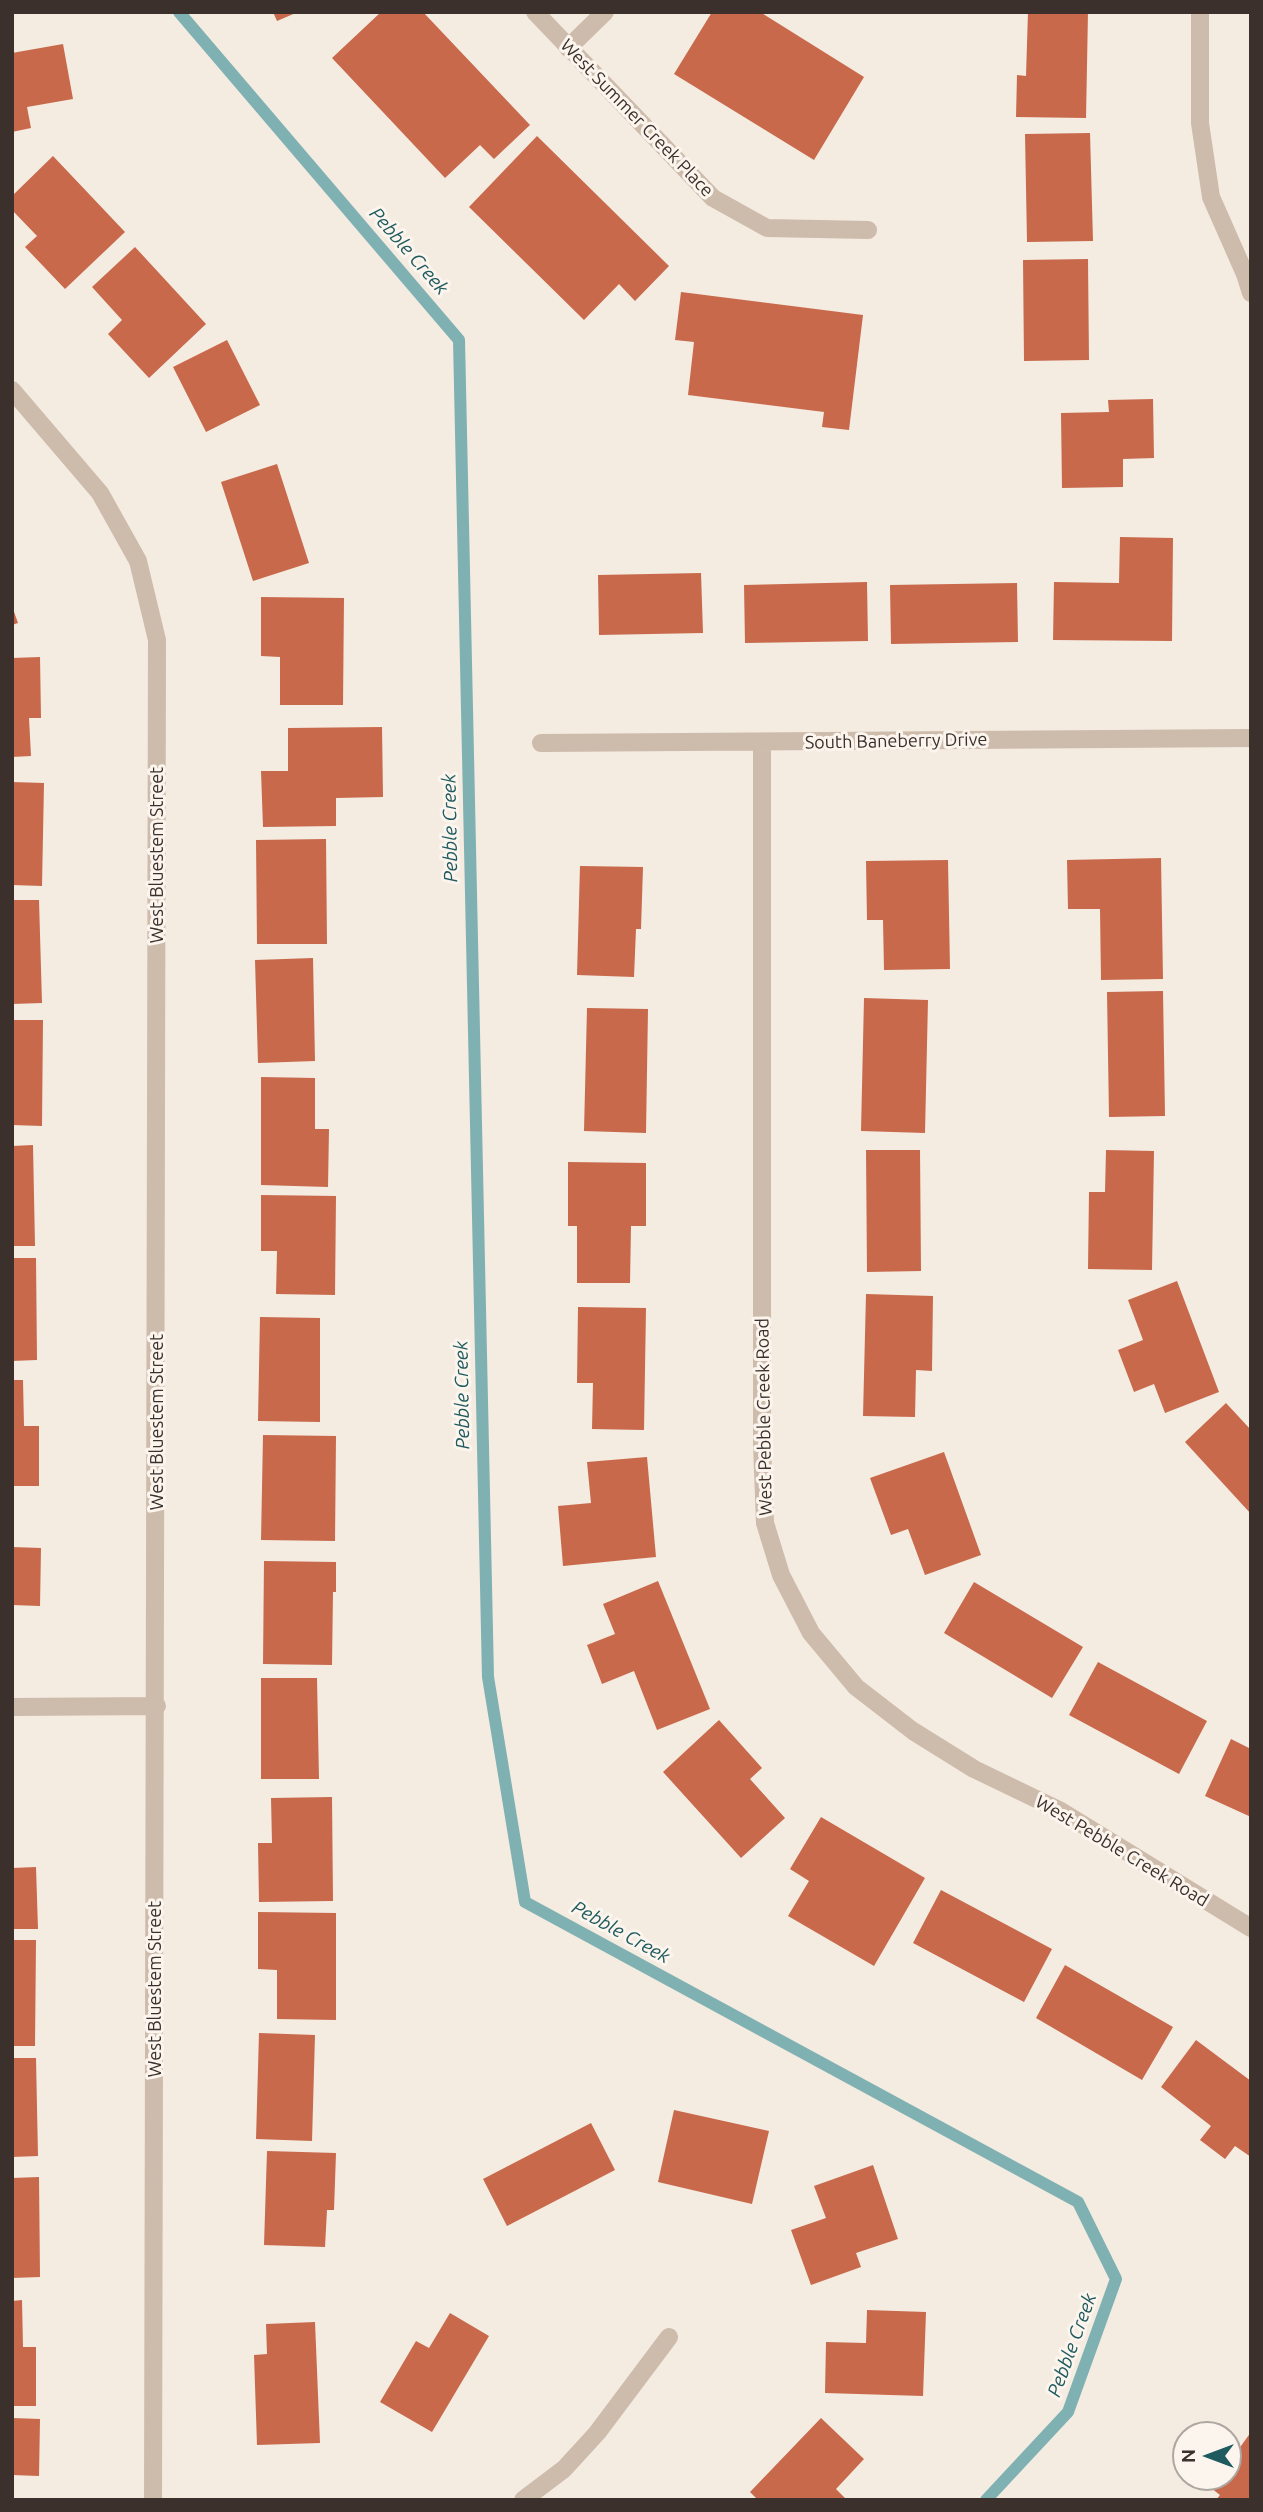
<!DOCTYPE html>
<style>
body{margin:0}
#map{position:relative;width:1263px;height:2512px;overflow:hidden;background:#f4ebe1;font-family:Ubuntu,sans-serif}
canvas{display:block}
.frame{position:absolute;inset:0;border:14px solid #3b302b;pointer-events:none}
.north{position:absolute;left:1172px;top:2421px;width:70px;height:70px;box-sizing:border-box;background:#fbf5ee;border:2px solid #aea6a0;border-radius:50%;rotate:270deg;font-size:19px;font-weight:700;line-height:28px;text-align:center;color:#3b302b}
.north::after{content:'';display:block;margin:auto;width:24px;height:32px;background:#1f5a5e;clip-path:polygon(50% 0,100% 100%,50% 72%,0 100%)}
</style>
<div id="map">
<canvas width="1263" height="2512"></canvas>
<div class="frame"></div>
<div class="north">N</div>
</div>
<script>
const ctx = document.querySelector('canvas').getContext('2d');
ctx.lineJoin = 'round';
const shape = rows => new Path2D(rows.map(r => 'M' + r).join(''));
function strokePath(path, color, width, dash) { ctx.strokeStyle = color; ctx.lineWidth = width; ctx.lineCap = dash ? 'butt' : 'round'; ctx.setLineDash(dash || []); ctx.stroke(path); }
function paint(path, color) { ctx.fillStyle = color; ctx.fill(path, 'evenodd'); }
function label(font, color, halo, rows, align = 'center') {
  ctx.font = font + ' Ubuntu,sans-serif'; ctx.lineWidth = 6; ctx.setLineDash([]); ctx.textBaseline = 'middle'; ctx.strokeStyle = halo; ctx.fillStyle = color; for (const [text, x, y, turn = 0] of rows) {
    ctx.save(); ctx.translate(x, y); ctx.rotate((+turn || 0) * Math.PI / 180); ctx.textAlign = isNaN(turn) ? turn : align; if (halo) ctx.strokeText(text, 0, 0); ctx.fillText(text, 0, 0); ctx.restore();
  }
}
const stream = shape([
 [179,12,459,340,488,1677,525,1902,1078,2202,1116,2279,1068,2412,986,2500]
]);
const building = shape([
 [273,12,298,12,277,21],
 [381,12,423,12,530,125,494,159,480,145,445,178,332,58],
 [712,12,760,12,864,77,814,160,674,74],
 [1028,12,1088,12,1086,118,1016,117,1017,75,1026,76],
 [63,44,73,99,27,107,31,128,12,132,12,53],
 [1090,133,1093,241,1027,242,1025,134],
 [537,136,669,266,635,301,619,284,584,320,469,207],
 [53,156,125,232,65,289,25,247,37,236,12,210,12,196],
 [135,247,206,324,149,378,108,334,122,320,92,287],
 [1088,259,1089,360,1024,361,1023,260],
 [681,292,863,315,849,430,822,427,824,412,688,395,694,342,675,340],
 [227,340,260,405,206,432,173,367],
 [1153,399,1154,458,1123,459,1123,487,1062,488,1061,413,1109,412,1108,400],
 [277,464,309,563,253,581,221,482],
 [1120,537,1173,538,1172,641,1053,640,1054,582,1119,583],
 [701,573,703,633,599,635,598,575],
 [867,582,868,641,745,643,744,585],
 [1017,583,1018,642,891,644,890,585],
 [261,597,344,598,343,705,280,705,280,657,261,656],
 [12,606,18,623,12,625],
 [40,657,41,718,29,718,31,756,12,757,12,658],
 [382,727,383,797,336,798,336,826,263,827,261,771,288,771,288,728],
 [12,782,44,783,42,886,12,885],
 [326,839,327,944,257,944,256,840],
 [1161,858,1163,979,1101,980,1100,909,1068,909,1067,860],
 [948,860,950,969,884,970,883,920,867,920,866,861],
 [580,866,643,867,641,929,636,929,634,977,577,975],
 [12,900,39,900,42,1003,12,1004],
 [313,958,315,1061,258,1063,255,960],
 [1163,991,1165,1116,1109,1117,1107,992],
 [864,998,928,1000,925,1133,861,1131],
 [587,1008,648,1009,646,1133,584,1131],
 [12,1020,43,1020,42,1126,12,1125],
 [261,1077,315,1078,315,1129,329,1129,328,1187,261,1185],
 [33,1145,35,1246,12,1246,12,1146],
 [866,1150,920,1150,921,1271,867,1272],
 [1106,1150,1154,1151,1152,1270,1088,1269,1089,1192,1105,1192],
 [568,1162,646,1163,646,1226,631,1226,630,1283,577,1283,577,1226,568,1226],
 [261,1195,336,1196,335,1295,276,1294,277,1251,261,1251],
 [12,1258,36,1258,37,1360,12,1361],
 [1177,1281,1219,1392,1165,1413,1154,1384,1134,1392,1118,1350,1143,1340,1128,1300],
 [866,1294,933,1296,932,1371,916,1370,915,1417,863,1416],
 [578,1307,646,1308,644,1430,592,1429,593,1383,577,1383],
 [260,1317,320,1318,320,1422,258,1421],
 [12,1380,23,1380,24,1426,39,1426,39,1486,12,1486],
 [1226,1403,1251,1430,1251,1514,1185,1442],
 [263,1435,336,1436,335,1541,261,1540],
 [944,1452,981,1555,925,1575,908,1529,891,1535,870,1478],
 [647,1457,656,1557,563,1566,558,1506,591,1503,587,1462],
 [12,1547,41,1548,40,1606,12,1605],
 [264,1561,336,1562,336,1592,333,1592,332,1665,263,1664],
 [658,1581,710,1709,657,1730,634,1671,602,1684,587,1645,615,1634,603,1604],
 [974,1582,1083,1647,1052,1698,944,1633],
 [1098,1662,1207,1721,1179,1774,1069,1715],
 [261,1678,317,1678,319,1779,261,1779],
 [719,1720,762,1768,750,1779,785,1818,741,1858,663,1772],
 [1231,1739,1251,1749,1251,1817,1205,1796],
 [332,1797,333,1901,259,1902,258,1843,272,1843,271,1798],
 [821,1817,925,1878,874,1966,788,1916,809,1881,790,1869],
 [36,1867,38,1929,12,1929,12,1868],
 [941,1890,1052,1949,1024,2002,913,1943],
 [258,1912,336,1913,336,2020,277,2019,277,1970,258,1969],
 [12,1940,36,1940,35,2046,12,2046],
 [1065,1965,1173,2027,1142,2080,1036,2018],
 [259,2033,315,2035,312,2141,256,2139],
 [1196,2040,1251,2081,1251,2157,1235,2146,1225,2159,1200,2140,1211,2126,1161,2087],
 [12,2058,36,2058,38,2156,12,2157],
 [674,2110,769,2131,752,2204,658,2182],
 [591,2123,615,2170,507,2226,483,2179],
 [267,2151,336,2153,334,2210,327,2210,325,2247,264,2245],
 [873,2165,898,2239,856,2253,861,2267,811,2285,791,2230,826,2218,814,2186],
 [39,2177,40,2277,12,2278,12,2178],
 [22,2300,23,2347,36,2347,36,2406,12,2406,12,2301],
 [867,2310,926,2312,923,2396,825,2393,826,2342,866,2343],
 [450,2313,489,2336,432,2432,380,2402,416,2341,429,2348],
 [315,2322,320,2443,257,2445,254,2355,267,2354,266,2324],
 [12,2418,40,2419,39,2476,12,2475],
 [821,2418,864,2459,836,2489,845,2498,843,2500,758,2500,750,2492],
 [1251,2432,1251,2500,1216,2500,1220,2495,1211,2488,1219,2477,1228,2477,1228,2464]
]);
const minor = shape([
 [535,12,713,198,767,228,868,230],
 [1200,12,1200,123,1211,197,1245,274,1251,293],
 [568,48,605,12],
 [12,390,100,493,138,561,157,640,153,2500],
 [541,743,1251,738],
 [762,743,762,1444,765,1523,781,1575,811,1633,856,1687,913,1731,974,1769,1059,1810,1251,1928],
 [12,1707,157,1706],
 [523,2500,564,2469,597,2433,669,2337]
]);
const streetNames = [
 ["West Summer Creek Place",637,118,46],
 ["South Baneberry Drive",896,741,-1],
 ["West Bluestem Street",157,855,-90],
 ["West Pebble Creek Road",764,1417,-91],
 ["West Bluestem Street",157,1422,-90],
 ["West Pebble Creek Road",1122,1851,31],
 ["West Bluestem Street",155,1989,-90]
];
const waterNames = [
 ["Pebble Creek",409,251,49],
 ["Pebble Creek",450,828,-91],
 ["Pebble Creek",462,1395,-91],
 ["Pebble Creek",621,1932,29],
 ["Pebble Creek",1072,2345,-70]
];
strokePath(stream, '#7fb0b2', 12);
paint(building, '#c8694b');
strokePath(minor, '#cdbbac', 18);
label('18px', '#3b302b', '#fbf5ee', streetNames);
label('italic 19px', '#1f5a5e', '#fbf5ee', waterNames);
</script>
